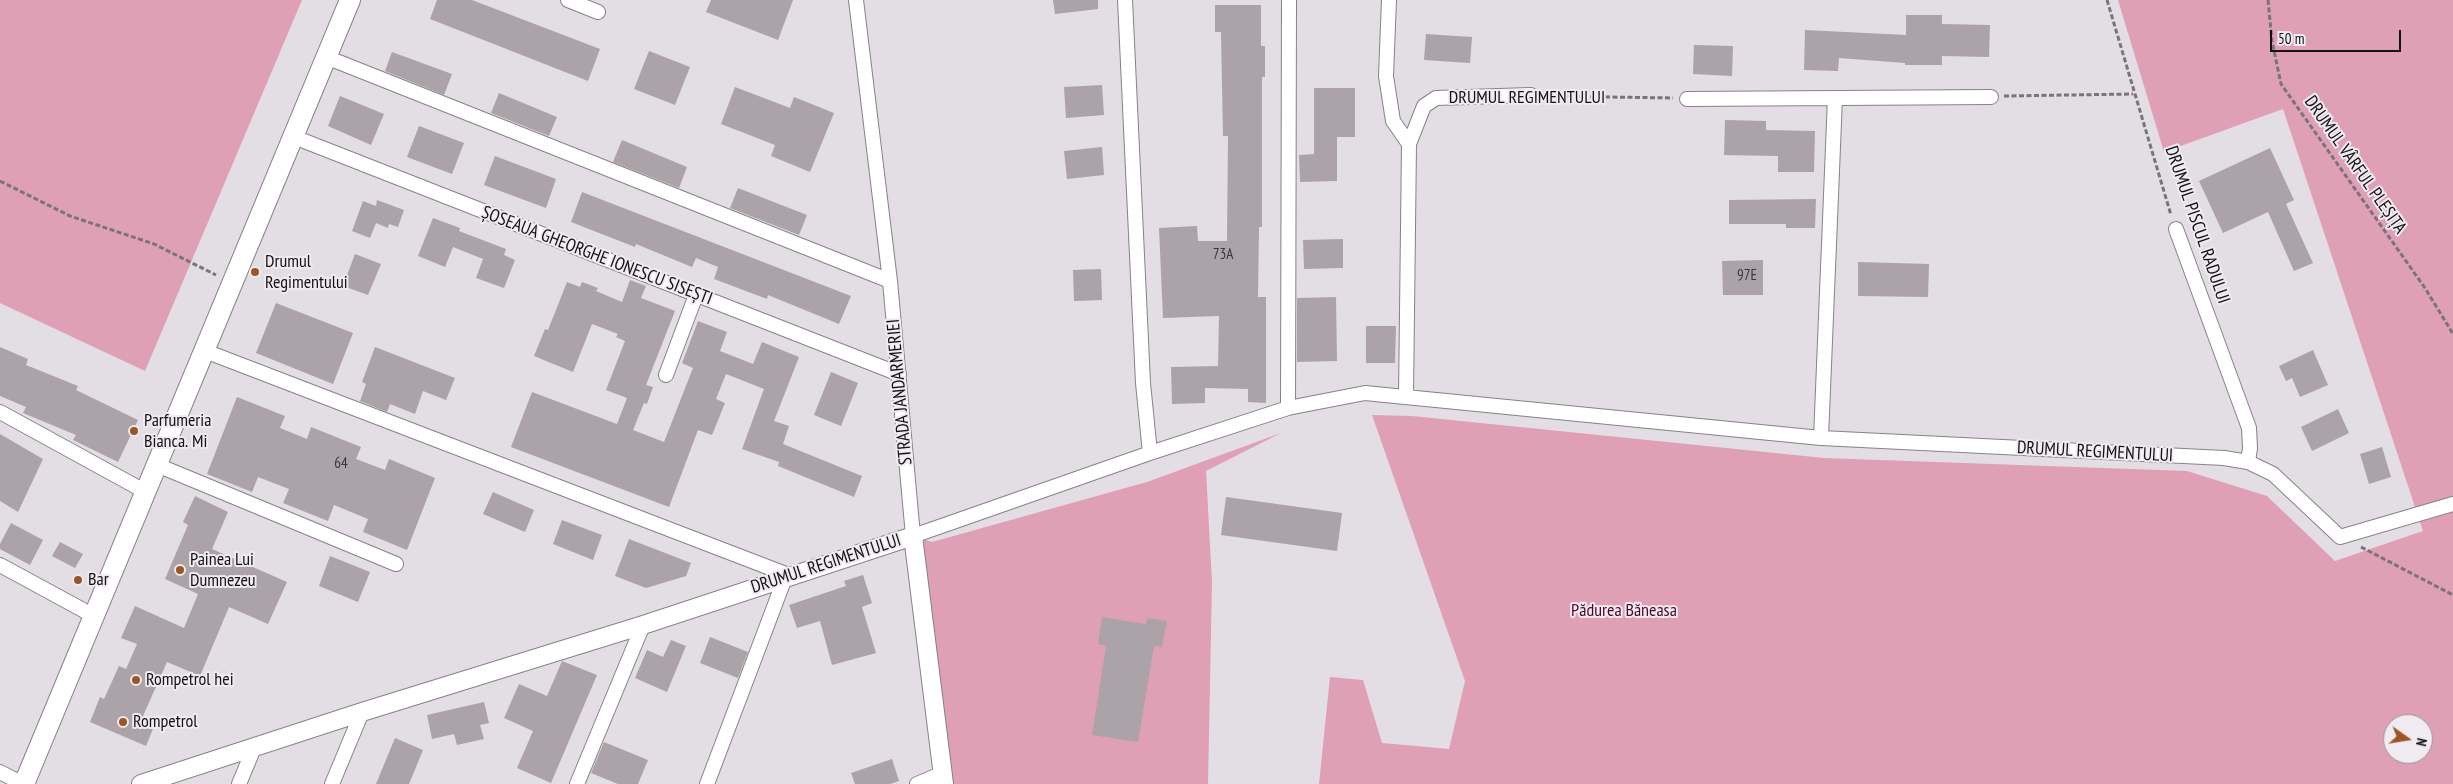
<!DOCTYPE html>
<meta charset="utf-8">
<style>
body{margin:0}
#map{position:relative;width:2453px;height:784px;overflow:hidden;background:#e3dde4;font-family:"PT Sans Narrow",sans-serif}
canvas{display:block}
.north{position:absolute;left:2383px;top:714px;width:50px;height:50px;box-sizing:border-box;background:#f0eaf1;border:1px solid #989499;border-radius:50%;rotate:103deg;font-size:14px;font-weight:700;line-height:20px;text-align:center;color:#141214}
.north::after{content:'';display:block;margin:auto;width:18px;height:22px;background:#9a5627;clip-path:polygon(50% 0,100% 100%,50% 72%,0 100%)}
.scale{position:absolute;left:2270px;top:30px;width:131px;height:22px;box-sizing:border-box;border:2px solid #141214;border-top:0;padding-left:6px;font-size:15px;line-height:18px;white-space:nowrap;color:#141214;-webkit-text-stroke:4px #f0eaf1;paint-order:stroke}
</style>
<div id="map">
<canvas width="2453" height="784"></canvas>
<div class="north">N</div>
<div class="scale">50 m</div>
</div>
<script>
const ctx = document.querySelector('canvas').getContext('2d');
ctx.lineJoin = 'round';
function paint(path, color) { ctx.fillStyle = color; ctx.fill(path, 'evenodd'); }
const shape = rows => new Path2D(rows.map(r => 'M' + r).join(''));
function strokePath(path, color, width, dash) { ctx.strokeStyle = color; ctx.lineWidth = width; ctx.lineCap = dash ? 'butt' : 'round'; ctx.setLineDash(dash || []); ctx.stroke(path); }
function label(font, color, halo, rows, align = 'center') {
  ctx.font = font + ' "PT Sans Narrow",sans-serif'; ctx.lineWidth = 4; ctx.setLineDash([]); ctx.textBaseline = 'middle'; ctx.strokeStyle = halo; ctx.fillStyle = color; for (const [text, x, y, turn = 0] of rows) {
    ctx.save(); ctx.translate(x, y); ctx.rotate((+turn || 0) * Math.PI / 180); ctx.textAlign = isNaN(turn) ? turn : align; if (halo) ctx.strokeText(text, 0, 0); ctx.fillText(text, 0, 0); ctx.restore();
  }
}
const green = shape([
 [0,0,302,0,145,371,0,303],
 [2118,0,2453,0,2453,784,1319,784,1330,677,1363,680,1382,743,1449,749,1465,681,1372,415,1412,416,1824,458,2187,471,2267,496,2335,561,2423,531,2283,109,2164,152],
 [2393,724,2423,724,2423,754,2393,754],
 [1281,433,1206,471,1212,582,1208,784,944,784,913,536,932,542,1147,482]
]);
const building = shape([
 [437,0,472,0,600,49,588,81,430,19],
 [711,0,793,0,778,40,706,12],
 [1053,0,1098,0,1098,9,1055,14],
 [1215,5,1261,5,1261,46,1265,46,1265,77,1262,77,1262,227,1259,227,1258,297,1266,297,1266,403,1248,402,1248,389,1205,388,1205,403,1172,404,1171,367,1218,366,1219,316,1163,318,1159,228,1197,226,1198,241,1227,241,1228,136,1223,136,1221,32,1215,32],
 [1906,15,1942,15,1942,24,1990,25,1989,57,1942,56,1942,65,1905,65,1905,63,1839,58,1838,71,1804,70,1805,30,1906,35],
 [1426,34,1472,37,1470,63,1424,60],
 [1694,45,1733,46,1732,76,1693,74],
 [649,51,690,67,675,105,634,89],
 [392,52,452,74,444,95,385,71],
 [1102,85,1104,115,1066,118,1064,87],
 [735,87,790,108,794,97,834,113,810,172,771,156,775,145,721,124],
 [1314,88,1355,88,1355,137,1337,137,1337,181,1300,182,1299,155,1314,154],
 [499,93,557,117,549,136,491,113],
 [340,96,384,114,371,145,328,126],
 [1725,120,1766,121,1766,130,1815,131,1814,172,1778,172,1778,156,1724,155],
 [419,126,464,143,452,174,407,157],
 [622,140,687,167,679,188,613,162],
 [1102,147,1104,175,1067,179,1064,151],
 [2270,148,2294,200,2286,204,2313,263,2294,271,2268,212,2223,233,2199,181],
 [495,156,556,179,546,208,484,185],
 [738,188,807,215,799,235,730,208],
 [582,192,851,296,839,324,768,295,767,299,714,279,718,267,696,258,692,267,636,244,635,247,571,222],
 [1816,199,1815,228,1786,228,1786,224,1729,224,1729,200],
 [377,200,404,210,398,227,389,224,388,228,376,223,370,238,352,231,363,201,376,206],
 [433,218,460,228,459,231,506,249,504,255,515,260,504,288,476,278,483,259,453,247,445,267,418,256],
 [1343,239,1343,268,1304,269,1303,240],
 [355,254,381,264,368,295,343,286],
 [1763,260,1763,295,1723,295,1722,261],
 [1858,262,1929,264,1928,297,1858,296],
 [1101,269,1102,300,1074,301,1073,270],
 [630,280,646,286,641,298,675,311,646,385,653,387,647,404,644,403,633,430,664,442,693,368,682,363,698,321,727,332,720,351,753,364,762,342,799,357,774,421,789,426,783,444,862,476,854,497,778,466,779,462,742,449,764,389,726,374,716,399,725,403,712,435,698,430,669,507,511,447,532,392,617,424,627,398,606,390,625,341,616,337,618,334,592,324,573,372,534,356,545,329,548,330,567,282,580,287,582,282,598,288,596,291,622,302],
 [1336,297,1337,361,1297,362,1297,298],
 [276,303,353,333,333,384,256,353],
 [1366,326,1396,326,1395,363,1366,363],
 [0,347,28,359,26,365,78,386,76,390,138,420,118,462,73,440,76,435,23,413,26,407,0,396],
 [375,347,455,378,446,400,423,391,415,414,390,404,387,412,360,401,366,384,362,382],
 [2313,350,2328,385,2300,397,2292,378,2286,381,2279,366],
 [831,372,858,383,841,426,814,415],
 [237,397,285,416,280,428,307,439,311,427,361,447,356,459,385,470,389,459,435,478,407,550,363,532,368,519,334,505,328,521,283,503,289,489,258,477,252,492,207,474],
 [2338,409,2349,433,2312,451,2301,427],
 [0,434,43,459,18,512,0,501],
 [2382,447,2391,477,2369,484,2360,454],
 [493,492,534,510,525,532,483,514],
 [195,496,228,512,212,549,287,582,268,624,229,607,200,676,167,662,143,716,156,721,146,746,90,722,100,697,104,699,119,666,126,669,137,644,121,638,135,606,184,628,198,594,165,579,188,525,183,522],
 [1226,497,1342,513,1337,551,1221,535],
 [562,520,602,535,593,560,553,544],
 [11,523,43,540,30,565,0,549,0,544],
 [629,539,691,563,686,576,646,588,615,576],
 [60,542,83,554,75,568,52,556],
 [330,556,370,572,358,602,319,586],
 [863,575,872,603,862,607,876,653,832,665,820,621,797,628,789,605,846,586,844,581],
 [1102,617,1146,624,1147,618,1167,621,1162,647,1154,646,1138,742,1092,735,1106,646,1098,644],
 [710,637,748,652,738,678,700,663],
 [671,640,686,646,667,692,635,678,647,650,663,657],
 [562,661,597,675,551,783,517,768,533,731,504,718,519,684,547,696],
 [484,702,489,723,480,725,484,739,457,745,454,734,432,739,427,715],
 [395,738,423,750,409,784,376,784],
 [604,742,648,760,638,784,618,784,591,773],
 [892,759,899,781,890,784,855,784,851,773]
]);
const path = shape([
 [2107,0,2171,215],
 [2268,0,2272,41,2281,84,2425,288,2453,334],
 [1545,96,1673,98],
 [2004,96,2133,94],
 [0,181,70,216,154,244,216,275],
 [2361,547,2453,595]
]);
const minor = shape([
 [568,0,598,12],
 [856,0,890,281,913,536,1150,453,1288,408,1365,393,1821,438,2224,458,2248,462,2273,474,2340,537,2453,504],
 [1125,0,1143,383,1150,453],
 [1389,0,1386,76,1393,121,1409,144],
 [326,57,890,281],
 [1687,99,1991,97],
 [294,137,899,374],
 [2176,229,2249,428,2250,448,2248,462],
 [205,351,791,576],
 [666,375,696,295],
 [1406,396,1409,144,1424,106,1436,98,1531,95],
 [1288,408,1289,0],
 [0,412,146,492],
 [1821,438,1835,98],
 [157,465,396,564],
 [0,565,94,616],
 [0,772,23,784],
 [239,784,254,748],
 [332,784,362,712],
 [577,784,643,625],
 [707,784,785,578],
 [917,784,943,773]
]);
const tertiary = shape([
 [141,784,362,712,643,625,913,536,944,784]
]);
const secondary = shape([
 [24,784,350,0]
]);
const markers = [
 [255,272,5,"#9a5627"],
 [134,431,5,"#9a5627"],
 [180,570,5,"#9a5627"],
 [78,580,5,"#9a5627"],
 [136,680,5,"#9a5627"],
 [123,722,5,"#9a5627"]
];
const numberNames = [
 ["73A",1223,255],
 ["97E",1747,276],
 ["64",341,464]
];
const streetNames = [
 ["DRUMUL REGIMENTULUI",1527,98],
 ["DRUMUL VÂRFUL PLEȘIȚA",2355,165,55],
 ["DRUMUL PISCUL RADULUI",2197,225,71],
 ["ȘOSEAUA GHEORGHE IONESCU SISEȘTI",597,256,21],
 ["STRADA JANDARMERIEI",900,392,-95],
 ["DRUMUL REGIMENTULUI",2095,452,3],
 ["DRUMUL REGIMENTULUI",826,564,-18]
];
const poiNames = [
 ["Drumul",265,262],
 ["Regimentului",265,283],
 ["Parfumeria",144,421],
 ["Bianca. Mi",144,442],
 ["Painea Lui",190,560],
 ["Dumnezeu",190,581],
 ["Bar",88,580],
 ["Rompetrol hei",146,680],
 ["Rompetrol",133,722]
];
const parkNames = [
 ["Pădurea Băneasa",1624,611]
];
paint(green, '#dfa0b5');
paint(building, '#aba3a8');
strokePath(minor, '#878288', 16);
strokePath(tertiary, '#878288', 20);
strokePath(secondary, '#878288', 22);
strokePath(path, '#787479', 3, [5, 2.5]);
strokePath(minor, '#fff', 14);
strokePath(tertiary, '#fff', 18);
strokePath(secondary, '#fff', 20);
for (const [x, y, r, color] of markers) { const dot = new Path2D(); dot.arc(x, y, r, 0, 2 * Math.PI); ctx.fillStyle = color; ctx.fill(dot); strokePath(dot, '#f0eaf1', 2); }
label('15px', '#3a3639', null, numberNames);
label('18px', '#141214', '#f0eaf1', streetNames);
label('18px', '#141214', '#f0eaf1', poiNames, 'left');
label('18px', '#50052b', '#f0eaf1', parkNames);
</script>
